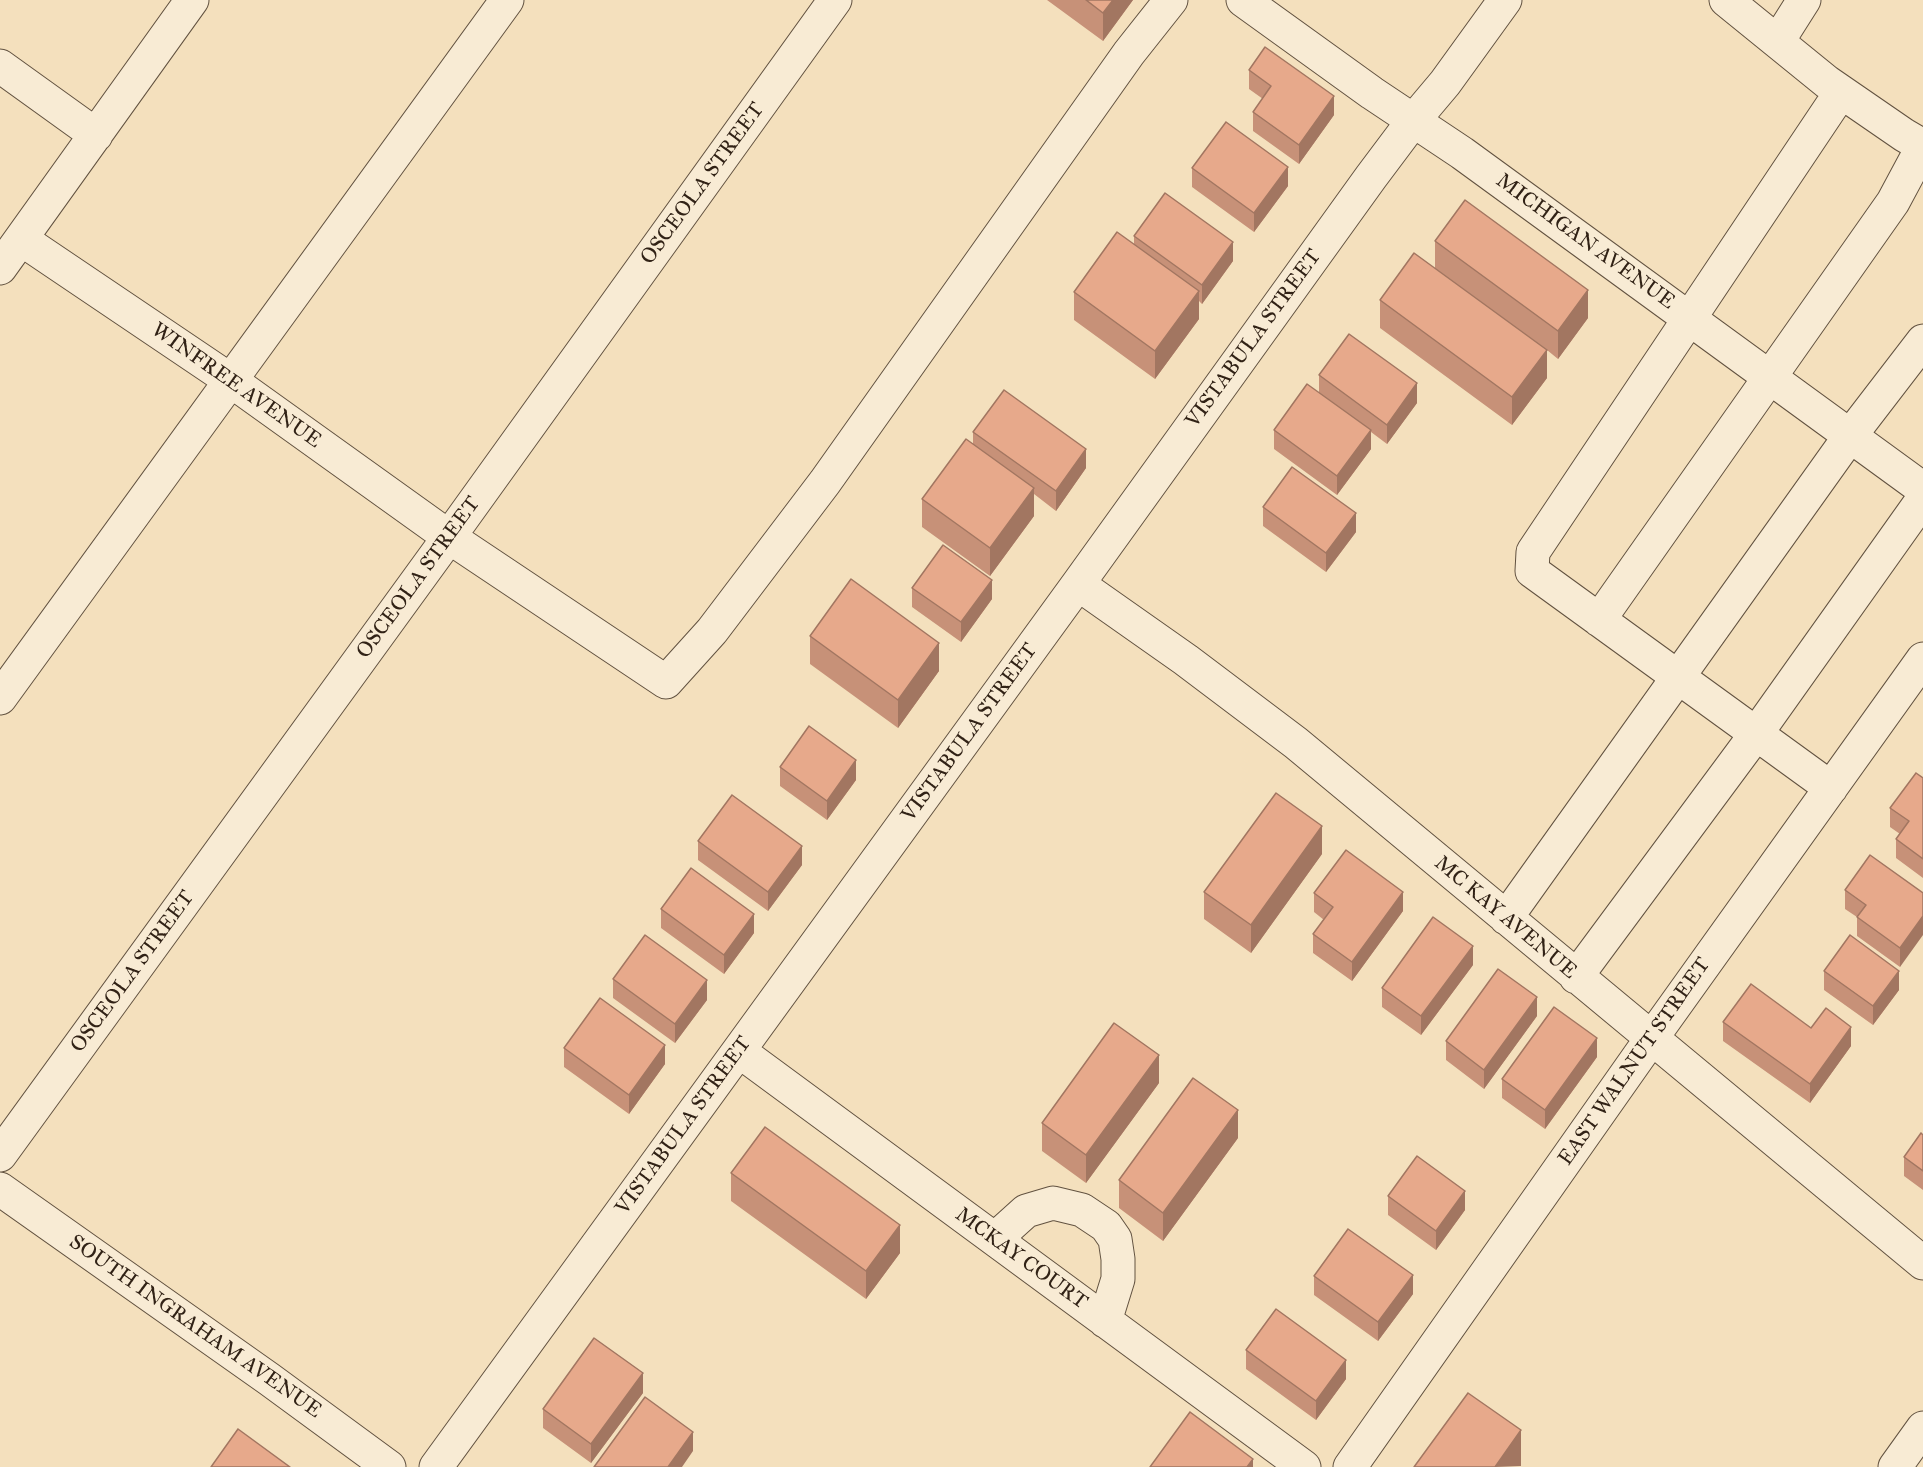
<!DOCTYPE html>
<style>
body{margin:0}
canvas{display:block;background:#f4e0bd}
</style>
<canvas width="1923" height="1467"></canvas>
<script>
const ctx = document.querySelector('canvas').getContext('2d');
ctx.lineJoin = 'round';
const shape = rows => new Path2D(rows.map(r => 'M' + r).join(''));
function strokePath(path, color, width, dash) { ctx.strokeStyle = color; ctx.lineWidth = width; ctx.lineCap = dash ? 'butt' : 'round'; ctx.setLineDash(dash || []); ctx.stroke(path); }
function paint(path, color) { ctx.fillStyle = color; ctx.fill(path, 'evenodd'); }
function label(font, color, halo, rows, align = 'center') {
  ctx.font = font + ' "IM FELL Great Primer",serif'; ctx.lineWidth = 6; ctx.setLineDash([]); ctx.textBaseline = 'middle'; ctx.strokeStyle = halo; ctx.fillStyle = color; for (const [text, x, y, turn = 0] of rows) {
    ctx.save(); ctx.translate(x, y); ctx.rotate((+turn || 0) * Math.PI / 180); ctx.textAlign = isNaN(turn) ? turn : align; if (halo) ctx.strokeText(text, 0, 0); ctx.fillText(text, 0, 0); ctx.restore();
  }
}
const minor = shape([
 [1243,0,1372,93,1462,153,1923,489],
 [1726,0,1827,82,1904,135,1923,146],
 [1778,41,1804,0],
 [0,66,96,135],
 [21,239,230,380,449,537,666,682,712,631,825,482,1129,53,1171,0],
 [0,268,192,0],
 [1078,584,1186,660,1296,743,1923,1263],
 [1599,620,1893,202,1923,146],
 [0,698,507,0],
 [1831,788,1532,571,1533,552,1841,92],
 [1506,918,1850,436,1923,341],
 [1576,977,1756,734,1923,499],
 [739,1051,1304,1467],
 [0,1155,449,537,835,0],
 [0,1189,269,1379,389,1467],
 [995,1239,1026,1211,1053,1203,1082,1210,1106,1226,1115,1239,1118,1259,1118,1279,1105,1321],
 [436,1467,1078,584,1371,177,1413,121,1445,83,1505,0],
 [1350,1467,1651,1039,1923,659],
 [1895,1467,1923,1428]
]);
const wall = shape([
 [1047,0,1133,0,1103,41],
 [1249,70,1334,115,1299,164,1253,131,1253,112,1263,99,1249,89],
 [1192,168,1288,186,1254,232,1192,187],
 [1134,236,1233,261,1202,304,1199,301,1199,319,1155,379,1074,320,1074,292,1134,244],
 [1435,241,1588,318,1558,359,1547,350,1547,378,1512,425,1380,328,1380,300,1435,269],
 [1319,375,1417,403,1387,444,1371,432,1371,449,1337,495,1274,449,1274,430,1319,393],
 [973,432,1086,468,1056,511,1034,494,1034,516,990,576,922,527,922,499,973,444],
 [1263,507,1356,532,1326,572,1263,526],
 [912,588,992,599,961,642,912,607],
 [810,636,939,671,898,728,810,664],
 [780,767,856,780,827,820,780,786],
 [1923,778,1923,878,1896,858,1896,839,1900,834,1890,827,1890,808],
 [698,841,802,865,768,911,698,860],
 [1322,854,1251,953,1204,919,1204,892],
 [1845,890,1923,893,1900,967,1857,936,1857,917,1845,909],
 [1314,893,1403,911,1352,981,1313,953,1313,934,1324,920,1314,912],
 [661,909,754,933,724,974,661,928],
 [1473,965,1421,1035,1382,1007,1382,988],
 [1824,971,1899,990,1873,1025,1824,990],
 [613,979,707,1000,675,1043,613,998],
 [1537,1016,1484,1089,1446,1060,1446,1041],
 [1723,1022,1811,1028,1851,1046,1810,1103,1723,1041],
 [564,1048,665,1064,629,1114,564,1067],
 [1597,1057,1545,1129,1502,1098,1502,1079],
 [1159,1083,1086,1183,1042,1151,1042,1123],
 [1923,1135,1923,1190,1904,1176,1904,1157],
 [1238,1138,1163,1241,1119,1208,1119,1180],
 [731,1173,900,1253,866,1299,731,1201],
 [1388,1196,1465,1210,1436,1250,1388,1215],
 [1314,1276,1413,1294,1378,1341,1314,1295],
 [1246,1350,1346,1379,1316,1420,1246,1369],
 [643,1393,591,1463,543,1428,543,1409]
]);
const shadedWall = shape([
 [1113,0,1133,0,1103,41,1103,13],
 [1334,96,1334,115,1299,164,1299,145],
 [1288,167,1288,186,1254,232,1254,213],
 [1233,242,1233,261,1202,304,1202,285],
 [1588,290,1588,318,1558,359,1558,331],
 [1199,291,1199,319,1155,379,1155,351],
 [1547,350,1547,378,1512,425,1512,397],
 [1417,383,1417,403,1387,444,1387,425],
 [1371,430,1371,449,1337,495,1337,476],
 [1086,449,1086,468,1056,511,1056,491],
 [1034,488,1034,516,990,576,990,548],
 [1356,513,1356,532,1326,572,1326,553],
 [992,580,992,599,961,642,961,622],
 [939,643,939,671,898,728,898,700],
 [856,760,856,780,827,820,827,801],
 [1322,826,1322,854,1251,953,1251,925],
 [802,846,802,865,768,911,768,892],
 [1403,892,1403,911,1352,981,1352,962],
 [754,914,754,933,724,974,724,955],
 [1923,916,1923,935,1900,967,1900,948],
 [1473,946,1473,965,1421,1035,1421,1016],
 [1899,971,1899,990,1873,1025,1873,1006],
 [707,980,707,1000,675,1043,675,1024],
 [1537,997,1537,1016,1484,1089,1484,1070],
 [1851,1027,1851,1046,1810,1103,1810,1084],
 [1597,1038,1597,1057,1545,1129,1545,1110],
 [665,1045,665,1064,629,1114,629,1095],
 [1159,1055,1159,1083,1086,1183,1086,1155],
 [1238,1110,1238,1138,1163,1241,1163,1213],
 [1465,1191,1465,1210,1436,1250,1436,1231],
 [900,1225,900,1253,866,1299,866,1271],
 [1413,1275,1413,1294,1378,1341,1378,1322],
 [1346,1360,1346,1379,1316,1420,1316,1401],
 [643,1373,643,1393,591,1463,591,1444],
 [1521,1430,1521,1466,1495,1467],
 [693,1432,693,1451,682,1467,668,1467],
 [1253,1459,1253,1467,1247,1467]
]);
const building = shape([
 [1086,0,1113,0,1103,13,1086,0],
 [1265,47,1334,96,1299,145,1253,112,1271,86,1249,70,1265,47],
 [1226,122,1288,167,1254,213,1192,168,1226,122],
 [1165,193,1233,242,1202,285,1134,236,1165,193],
 [1465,200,1588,290,1558,331,1435,241,1465,200],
 [1117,232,1199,291,1155,351,1074,292,1117,232],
 [1414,253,1547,350,1512,397,1380,300,1414,253],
 [1349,334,1417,383,1387,425,1319,375,1349,334],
 [1307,384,1371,430,1337,476,1274,430,1307,384],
 [1004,390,1086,449,1056,491,973,432,1004,390],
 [966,439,1034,488,990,548,922,499,966,439],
 [1292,467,1356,513,1326,553,1263,507,1292,467],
 [943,545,992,580,961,622,912,588,943,545],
 [851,579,939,643,898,700,810,636,851,579],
 [809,726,856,760,827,801,780,767,809,726],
 [1916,773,1923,778,1923,859,1896,839,1909,821,1890,808,1916,773],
 [1276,793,1322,826,1251,925,1204,892,1276,793],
 [732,795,802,846,768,892,698,841,732,795],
 [1346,850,1403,892,1352,962,1313,934,1333,907,1314,893,1346,850],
 [1870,855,1923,893,1923,916,1900,948,1857,917,1866,905,1845,890,1870,855],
 [691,868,754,914,724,955,661,909,691,868],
 [1433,917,1473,946,1421,1016,1382,988,1433,917],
 [645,935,707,980,675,1024,613,979,645,935],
 [1850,935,1899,971,1873,1006,1824,971,1850,935],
 [1498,969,1537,997,1484,1070,1446,1041,1498,969],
 [1751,984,1811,1028,1826,1008,1851,1027,1810,1084,1723,1022,1751,984],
 [600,998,665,1045,629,1095,564,1048,600,998],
 [1554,1007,1597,1038,1545,1110,1502,1079,1554,1007],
 [1114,1023,1159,1055,1086,1155,1042,1123,1114,1023],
 [1193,1078,1238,1110,1163,1213,1119,1180,1193,1078],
 [765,1127,900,1225,866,1271,731,1173,765,1127],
 [1921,1133,1923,1135,1923,1171,1904,1157,1921,1133],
 [1417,1156,1465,1191,1436,1231,1388,1196,1417,1156],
 [1348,1229,1413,1275,1378,1322,1314,1276,1348,1229],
 [1276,1309,1346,1360,1316,1401,1246,1350,1276,1309],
 [594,1338,643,1373,591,1444,543,1409,594,1338],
 [1468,1393,1521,1430,1495,1467,1414,1467,1468,1393],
 [645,1397,693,1432,668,1467,594,1467,645,1397],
 [1190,1412,1253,1459,1247,1467,1150,1467,1190,1412],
 [238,1429,290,1467,211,1467,238,1429]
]);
const streetNames = [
 ["OSCEOLA STREET",703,184,-54],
 ["MICHIGAN AVENUE",1585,242,36],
 ["VISTABULA STREET",1254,339,-54],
 ["WINFREE AVENUE",236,386,35],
 ["OSCEOLA STREET",419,578,-54],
 ["VISTABULA STREET",970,733,-54],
 ["MC KAY AVENUE",1505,918,40],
 ["OSCEOLA STREET",133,972,-54],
 ["EAST WALNUT STREET",1635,1062,-55],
 ["VISTABULA STREET",684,1126,-54],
 ["MCKAY COURT",1021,1259,36],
 ["SOUTH INGRAHAM AVENUE",195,1327,35]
];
strokePath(minor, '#625240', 35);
strokePath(minor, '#f8ebd4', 33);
paint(wall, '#c79178');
paint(shadedWall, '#a27661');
paint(building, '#e7a98b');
strokePath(building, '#a27661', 1.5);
label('21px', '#312216', '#f8ebd4', streetNames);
</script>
